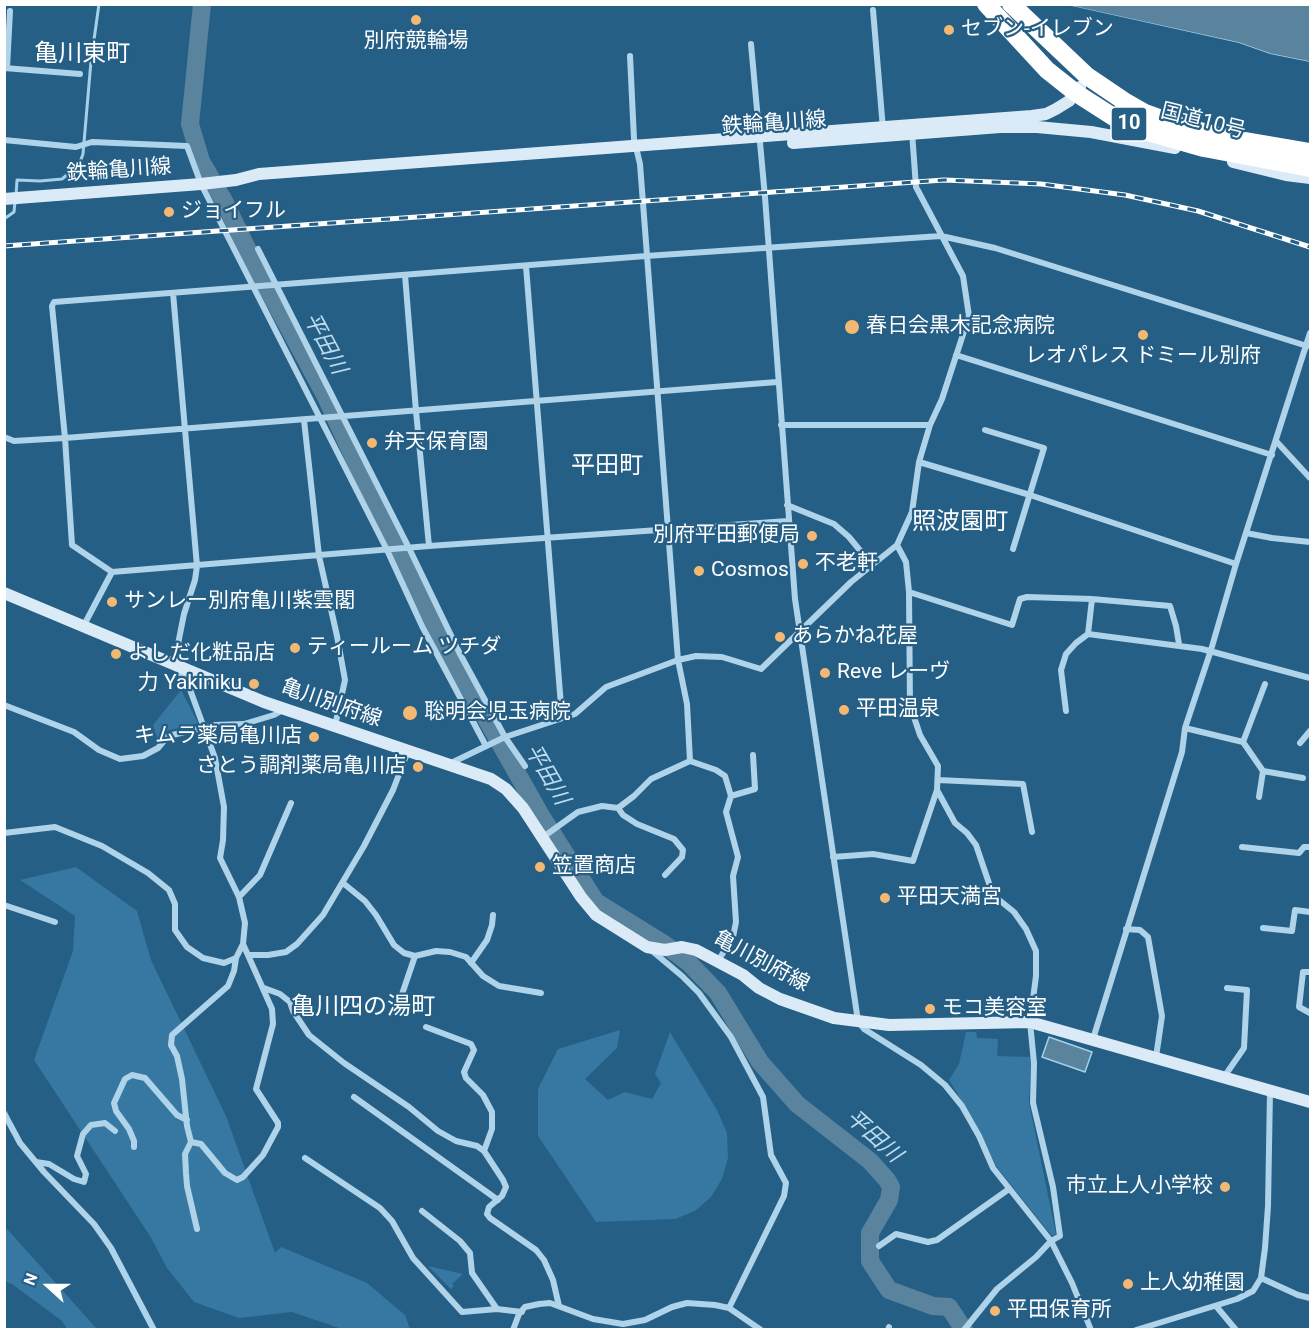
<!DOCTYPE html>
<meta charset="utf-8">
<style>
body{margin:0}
#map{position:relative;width:1315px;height:1334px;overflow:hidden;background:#255f86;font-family:Roboto,sans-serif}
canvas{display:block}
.frame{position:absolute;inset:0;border:6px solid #fff;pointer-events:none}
.north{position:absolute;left:18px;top:1256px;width:60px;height:60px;-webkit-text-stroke:4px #255f86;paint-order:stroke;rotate:291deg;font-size:16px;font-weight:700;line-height:24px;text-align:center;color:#fff}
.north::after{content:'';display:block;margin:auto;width:21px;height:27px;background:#fff;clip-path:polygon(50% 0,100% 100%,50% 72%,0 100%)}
</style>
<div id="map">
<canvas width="1315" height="1334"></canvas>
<div class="frame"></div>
<div class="north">N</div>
</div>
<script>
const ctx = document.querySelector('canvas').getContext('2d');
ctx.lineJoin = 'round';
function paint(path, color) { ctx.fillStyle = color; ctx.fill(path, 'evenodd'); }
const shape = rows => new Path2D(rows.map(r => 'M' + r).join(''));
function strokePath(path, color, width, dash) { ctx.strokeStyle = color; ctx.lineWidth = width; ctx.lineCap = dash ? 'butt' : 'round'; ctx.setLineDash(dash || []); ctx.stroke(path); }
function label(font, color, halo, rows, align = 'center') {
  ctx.font = font + ' Roboto,"Noto Sans JP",sans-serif'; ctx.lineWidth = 4.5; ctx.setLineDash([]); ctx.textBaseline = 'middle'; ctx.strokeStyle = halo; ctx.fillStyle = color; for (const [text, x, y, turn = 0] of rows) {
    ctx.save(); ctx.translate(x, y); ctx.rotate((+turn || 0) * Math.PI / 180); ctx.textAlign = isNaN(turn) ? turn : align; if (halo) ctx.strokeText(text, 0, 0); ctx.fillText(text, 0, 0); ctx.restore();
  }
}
const green = shape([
 [181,690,198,723,166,731,158,739,153,725],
 [76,867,137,911,151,960,226,1116,275,1253,281,1247,367,1283,405,1315,410,1329,342,1329,292,1312,239,1318,194,1302,167,1268,150,1236,34,1060,73,951,75,916,20,880],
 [620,1030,617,1048,585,1079,608,1100,625,1092,652,1099,661,1083,655,1074,670,1032,717,1110,727,1133,728,1158,722,1179,711,1197,695,1211,675,1219,596,1222,538,1136,538,1089,558,1049],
 [966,1032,976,1032,977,1038,998,1039,997,1056,1031,1057,1029,1103,1056,1234,1052,1236,996,1166,976,1124,949,1080,959,1064],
 [5,1228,8,1230,97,1329,67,1329,62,1321,12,1284,5,1281],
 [428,1266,463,1274,452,1284,454,1286,451,1289]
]);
const water = shape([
 [1066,5,1310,5,1310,62,1270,54,1239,43,1066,5],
 [1049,1037,1092,1052,1085,1072,1042,1057,1049,1037]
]);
const pier = shape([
 [1063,4,1239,43,1270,54,1310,62,1310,65,1269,57,1238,46,1065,7]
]);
const stream = shape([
 [16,195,17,180,40,181,62,179,79,165,83,154,91,61,99,4],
 [4,219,14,212,15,202]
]);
const river = shape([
 [202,4,190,124,201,161,224,201,257,269,325,395,385,526,451,656,540,814,596,902,664,944,688,962,718,993,760,1062,797,1104,870,1161,887,1180,891,1187,889,1200,870,1233,870,1261,889,1290,933,1306,949,1307,964,1330]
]);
const street = shape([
 [873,10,883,129],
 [751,44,765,197,795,599,858,1021,864,1029,921,1065,945,1085,962,1106,979,1136,993,1168,1051,1241,1072,1283,1091,1330],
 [4,68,80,74],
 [7,68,10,11],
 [4,140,76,147,92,142,187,146,201,184,387,550,422,626,486,746],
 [258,249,409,548,460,654,505,737,525,766],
 [526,266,562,718],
 [405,275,416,411,429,546],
 [956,355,1272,455],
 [304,420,319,556,337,636,345,680,335,726],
 [781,425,930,425],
 [985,430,1044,448,1013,549],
 [4,437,14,441,65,438,777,382],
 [1276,441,1310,478],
 [919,462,1030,495,1236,564],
 [787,505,834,524,849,537,872,565],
 [788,521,429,546,112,572,72,545,65,438,52,306,54,302,646,256,941,236,995,248,1307,346],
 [1246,533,1272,538,1310,542],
 [909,592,1012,625,1020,599,1027,597,1092,599,1170,606,1176,626,1179,644],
 [83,627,112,572],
 [1088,634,1092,599],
 [4,705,74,732,99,750,120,759,143,756,158,748,168,736,215,725,244,724,274,715,283,710],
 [1066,711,1061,670,1066,654,1076,643,1088,634,1202,649,1310,678],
 [1185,728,1243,742,1263,771,1303,778],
 [1243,742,1265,684],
 [1300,743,1310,731],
 [690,761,716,770,725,776,731,796,726,812,738,857,733,876,736,922,733,937,718,961],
 [451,763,505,737,575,714,606,687,678,660,696,656,722,657,761,669,851,582,897,545,912,512,919,462,930,425,942,399,969,316,963,276,916,187,912,132],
 [938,780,1023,784,1032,832],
 [937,790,955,823,967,833,976,845,993,895,1014,912,1026,929,1036,951,1036,976,1030,1022,1034,1063,1033,1103,1053,1187,1060,1236,1051,1241,1036,1257,997,1289,964,1330],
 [731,796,755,789,753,755],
 [1259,797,1263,771],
 [618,808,623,815,637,824,674,839,683,850,682,857,665,875],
 [4,833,55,827,102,846,148,873,169,890,175,904,175,930,187,947,203,958,224,963,236,958,243,944,245,923,239,897,220,858,223,840,224,807,215,758,188,684,174,664,184,614,195,580,197,566,173,293],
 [543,837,578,812,602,806,618,808,634,796,651,779,690,761,687,704,678,660,640,164,634,139,630,56],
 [1242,847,1299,853,1304,847,1310,847],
 [833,857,873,854,913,861,937,790,938,766,920,735,910,705,909,592,906,562,897,545],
 [343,883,365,901,376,915,394,945,404,953,415,956,436,951,450,952,466,957,483,976,499,986,541,993],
 [239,897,260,875,291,803],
 [4,905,55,922],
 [1263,928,1292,931,1295,910,1310,912],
 [1126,929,1140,930,1148,937,1162,1016,1156,1057],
 [651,950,682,976,699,993,731,1037,763,1097,771,1155,786,1183,784,1196,729,1308],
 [249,955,268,955,286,952,297,944,323,915,364,846,393,790,408,751],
 [471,963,487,940,492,925,493,915],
 [1310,972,1303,972,1299,1007,1310,1013],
 [264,988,280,994,290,1002,293,1011,309,1035,344,1063,409,1107,438,1131,456,1141,477,1146,484,1151,503,1180,506,1187,502,1196,489,1207,487,1214,490,1218,536,1250,544,1260,553,1280,559,1306],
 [396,1012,415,956],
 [426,1027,471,1044,474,1050,464,1072,466,1078,483,1095,492,1112,492,1129,484,1151],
 [1093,1039,1182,752,1185,728,1211,650,1236,564,1310,333],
 [1224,1077,1244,1048,1247,990,1227,988],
 [354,1097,498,1200],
 [4,1113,20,1143,44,1172,94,1224,111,1248,154,1330],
 [191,1142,187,1126,182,1079,177,1056,171,1045,172,1035,228,986,234,971,236,958],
 [134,1147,134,1141,129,1129,116,1111,114,1103,125,1079,132,1075,145,1078,177,1115,187,1120],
 [305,1158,380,1208,392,1221,413,1258,462,1312,497,1309,522,1312],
 [36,1162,49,1164,74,1179,84,1182,86,1174,77,1156,83,1134,91,1125,105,1123,115,1131],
 [422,1211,460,1241,470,1253,472,1273,497,1309],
 [197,1229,187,1186,186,1173,185,1154,191,1142,201,1144,225,1173,237,1180,243,1177,263,1155,278,1127,278,1123,256,1089,273,1024,272,1009,243,944],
 [879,1246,896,1234,928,1242,937,1240,1009,1189],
 [1261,1278,1298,1295,1310,1298],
 [1216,1306,1236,1330],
 [513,1330,519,1314,525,1307,539,1304,550,1303,593,1319,623,1324,645,1320,672,1307,687,1303,715,1305,729,1308,761,1330],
 [888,1330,889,1327],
 [1136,1330,1237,1299,1253,1291,1261,1278,1265,1248,1268,1206,1270,1091]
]);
const secondary = shape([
 [793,143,1000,127,1037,127,1091,132,1175,148],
 [1233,162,1286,175,1310,178],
 [4,199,201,184,236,180,259,174,1032,116,1046,114,1056,109,1069,101,1080,87],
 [4,593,264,702,491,779,506,789,523,808,581,897,596,915,647,947,665,950,682,947,696,950,743,975,759,988,780,999,834,1018,889,1025,1030,1022,1310,1102]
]);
const highway = shape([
 [986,4,1047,70,1076,93,1115,118,1141,130,1204,148,1310,168],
 [1011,4,1087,76,1124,101,1145,113,1181,126,1222,137,1310,152]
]);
const rail = shape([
 [4,246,944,180,1041,184,1125,195,1198,211,1310,247]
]);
const markers = [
 [416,20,6,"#f3b973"],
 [949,30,6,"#f3b973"],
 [169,212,6,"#f3b973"],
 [852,327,8,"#f3b973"],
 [1143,335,6,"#f3b973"],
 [372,443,6,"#f3b973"],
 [812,536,6,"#f3b973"],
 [803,564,6,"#f3b973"],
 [699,571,6,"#f3b973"],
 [112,602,6,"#f3b973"],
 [780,637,6,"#f3b973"],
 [295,648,6,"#f3b973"],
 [116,654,6,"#f3b973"],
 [825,673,6,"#f3b973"],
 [254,684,6,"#f3b973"],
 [844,710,6,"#f3b973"],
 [410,713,8,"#f3b973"],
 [314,737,6,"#f3b973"],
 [418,767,6,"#f3b973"],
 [540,867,6,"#f3b973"],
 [885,898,6,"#f3b973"],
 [930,1009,6,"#f3b973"],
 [1225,1187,6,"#f3b973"],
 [1128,1284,6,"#f3b973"],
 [995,1311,6,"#f3b973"]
];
const shields = [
 [1129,124,36]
];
const shieldNames = [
 ["10",1129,124]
];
const poiNames = [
 ["セブン-イレブン",961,30],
 ["別府競輪場",416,42,"center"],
 ["ジョイフル",181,212],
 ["春日会黒木記念病院",866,327],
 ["レオパレス ドミール別府",1143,357,"center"],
 ["弁天保育園",384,443],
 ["別府平田郵便局",800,536,"right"],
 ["不老軒",815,564],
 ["Cosmos",711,571],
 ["サンレー別府亀川紫雲閣",124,602],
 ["あらかね花屋",792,637],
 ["ティールーム ツチダ",307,648],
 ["よしだ化粧品店",128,654],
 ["Reve レーヴ",837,673],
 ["力 Yakiniku",242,684,"right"],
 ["平田温泉",856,710],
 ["聡明会児玉病院",424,713],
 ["キムラ薬局亀川店",302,737,"right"],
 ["さとう調剤薬局亀川店",406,767,"right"],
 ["笠置商店",552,867],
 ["平田天満宮",897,898],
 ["モコ美容室",942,1009],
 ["市立上人小学校",1213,1187,"right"],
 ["上人幼稚園",1140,1284],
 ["平田保育所",1007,1311]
];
const streetNames = [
 ["国道10号",1203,122,14],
 ["鉄輪亀川線",774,124,-4],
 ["鉄輪亀川線",119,171,-4],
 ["亀川別府線",331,704,19],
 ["亀川別府線",761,962,28]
];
const waterNames = [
 ["平田川",324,344,62],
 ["平田川",546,775,60],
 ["平田川",873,1137,42]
];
const quarterNames = [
 ["亀川東町",82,55],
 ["平田町",607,467],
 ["照波園町",960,523],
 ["亀川四の湯町",363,1008]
];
paint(green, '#3678a2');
paint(water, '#5a839d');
strokePath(water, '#a4d0e9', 1.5);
paint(pier, '#255f86');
strokePath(stream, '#a4d0e9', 3);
strokePath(river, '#5a839d', 18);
strokePath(street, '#afd3e9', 6);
strokePath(secondary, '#daebf7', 12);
strokePath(highway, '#fff', 18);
strokePath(rail, '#fff', 5);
strokePath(rail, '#255f86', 3, [9]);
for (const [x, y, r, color] of markers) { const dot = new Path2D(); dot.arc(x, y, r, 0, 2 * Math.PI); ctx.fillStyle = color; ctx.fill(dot); strokePath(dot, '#255f86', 2); }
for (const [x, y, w] of shields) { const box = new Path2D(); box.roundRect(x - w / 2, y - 17, w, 34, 4.5); ctx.fillStyle = '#255f86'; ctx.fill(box); strokePath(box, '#fff', 1.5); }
label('bold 20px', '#fff', null, shieldNames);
label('21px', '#fff', '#255f86', poiNames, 'left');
label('21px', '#fff', '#255f86', streetNames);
label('italic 22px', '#bbdcf0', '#255f86', waterNames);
label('24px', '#fff', '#255f86', quarterNames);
</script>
